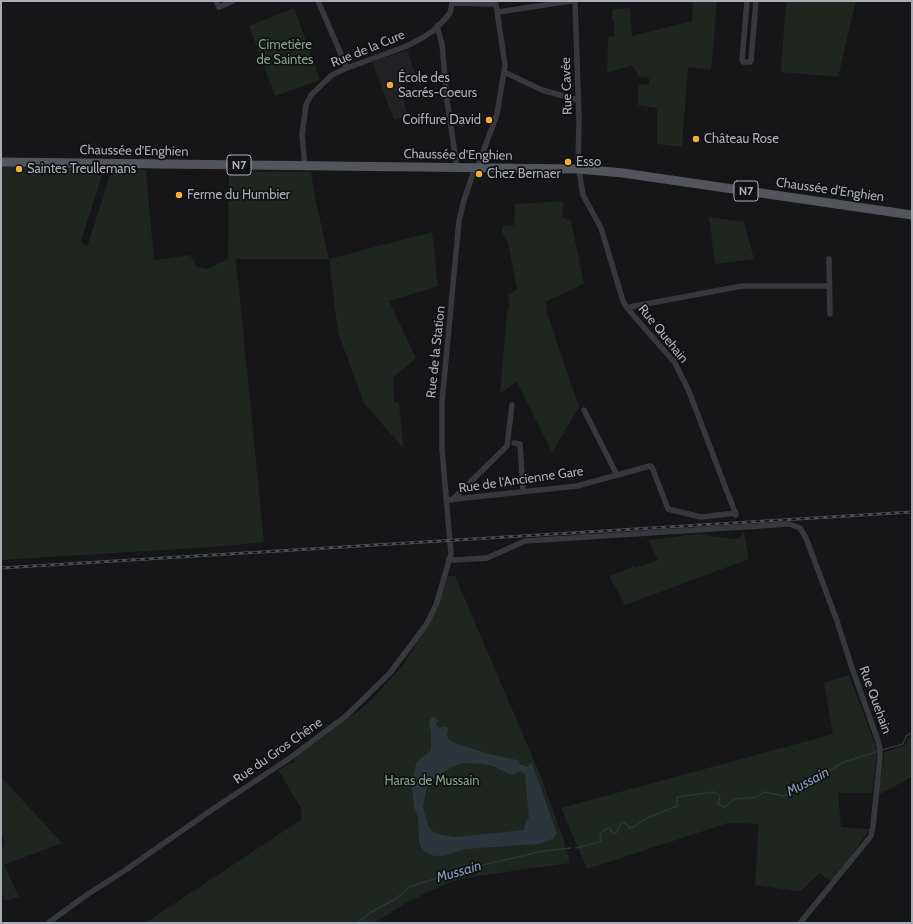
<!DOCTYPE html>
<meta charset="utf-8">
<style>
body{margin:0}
#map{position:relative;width:913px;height:924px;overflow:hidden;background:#161618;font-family:Cabin,sans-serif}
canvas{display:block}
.frame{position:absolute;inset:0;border:2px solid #a8adb8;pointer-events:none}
</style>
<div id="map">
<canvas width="913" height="924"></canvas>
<div class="frame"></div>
</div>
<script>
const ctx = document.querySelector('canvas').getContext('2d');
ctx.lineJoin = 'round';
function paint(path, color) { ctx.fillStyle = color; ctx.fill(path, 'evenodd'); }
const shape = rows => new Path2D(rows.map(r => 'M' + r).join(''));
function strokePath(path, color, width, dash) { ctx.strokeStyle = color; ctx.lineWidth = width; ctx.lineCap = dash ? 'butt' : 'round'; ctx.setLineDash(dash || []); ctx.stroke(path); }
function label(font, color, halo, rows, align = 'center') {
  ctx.font = font + ' Cabin,sans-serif'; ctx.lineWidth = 3.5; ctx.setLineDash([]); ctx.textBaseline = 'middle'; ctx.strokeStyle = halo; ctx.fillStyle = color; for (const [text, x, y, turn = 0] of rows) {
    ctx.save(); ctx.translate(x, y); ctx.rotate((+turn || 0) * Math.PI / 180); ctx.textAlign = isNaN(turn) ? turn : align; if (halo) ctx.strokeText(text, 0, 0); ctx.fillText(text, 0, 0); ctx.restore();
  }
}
const built = shape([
 [407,50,416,76,399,82,408,117,394,120,372,62]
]);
const green = shape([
 [693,1,717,1,711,70,688,67,682,147,657,144,657,108,638,105,638,85,649,84,649,78,639,77,632,65,607,73,608,37,614,36,614,21,612,21,613,9,630,8,632,36,692,21],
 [786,1,856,1,838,77,781,72],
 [294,8,320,80,275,96,249,26],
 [1,167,104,169,81,241,87,247,112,168,146,170,154,260,190,255,197,267,207,269,228,259,229,172,311,172,316,202,329,259,432,232,438,286,389,301,416,358,393,378,394,402,399,403,403,448,364,403,338,333,329,259,236,259,264,542,213,547,1,560],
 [563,201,562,217,571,221,584,284,547,301,546,310,579,407,552,453,517,382,500,393,507,309,510,308,508,294,517,290,509,246,502,232,503,226,514,225,515,204],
 [709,217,744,222,754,259,715,264],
 [743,530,749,559,625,605,609,576,634,566,636,568,658,560,648,540,696,534,733,539,740,538],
 [446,576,455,576,539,772,564,841,570,863,464,878,445,884,406,903,374,923,145,923,302,819,301,808,280,773,277,771,289,763,294,763,295,758,367,704,404,664,437,610],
 [849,675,877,749,872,793,838,793,841,827,870,829,832,882,819,873,801,891,796,891,755,885,759,824,728,823,587,869,561,808,833,734,824,683],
 [912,737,912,777,878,795,885,752,905,745,908,738],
 [1,777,62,843,4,865,19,897,4,901,1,887,1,847,4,846,3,835,1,835]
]);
const water = shape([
 [434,717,438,720,436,723,437,726,440,728,443,726,446,727,448,728,447,735,449,740,454,743,489,754,517,760,520,762,519,764,528,767,529,764,532,763,557,834,552,839,539,844,465,849,443,856,435,856,426,853,421,847,419,842,418,817,414,807,412,789,413,777,416,764,419,760,431,750,431,733,429,723,431,718],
 [465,763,483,764,493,766,509,774,513,775,520,771,525,774,529,818,526,821,524,830,455,837,438,834,432,831,428,825,423,807,426,790,431,781,441,773,459,764]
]);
const stream = shape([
 [882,750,903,744,906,736,912,733],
 [576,848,599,842,601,841,600,834,603,831,608,828,611,829,611,831,614,834,616,833,621,823,624,822,630,828,634,827,647,818,677,806,677,797,714,792,720,796,718,804,724,807,735,799,757,797,764,792,784,796,844,762,879,751],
 [357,923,370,913,397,898,409,887,462,870,543,851,571,848]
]);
const street = shape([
 [216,1,219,7,233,1],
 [318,1,347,68],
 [452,1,452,3,488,4,496,4,495,1],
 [575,1,579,120,578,165,583,195,601,228,623,301,627,308,675,363,688,389,736,515],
 [747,1,742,60,743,62,750,62,751,61,756,1],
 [498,12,571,1],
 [437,26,442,44,447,100,457,168],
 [504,72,542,90,578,100],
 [305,166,302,135,306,105,311,95,332,75,347,68,407,46,422,38,433,31,445,19,450,13,452,3],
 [829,259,830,314],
 [627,308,635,306,742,286,829,286],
 [584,410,617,475],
 [514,443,520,444,523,491],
 [446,500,577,486,650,466,652,467,668,509,701,517,736,513],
 [452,500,507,446,512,405],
 [449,559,454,560,487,558,525,541,789,524,800,528,806,538,837,621,852,668,877,738,880,748,880,757,873,826,871,836,800,923],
 [48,923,88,894,124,871,213,809,290,758,346,716,390,673,426,625,436,605,451,554,442,449,442,402,459,221,464,200,473,174,479,163,497,114,505,65,496,4]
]);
const primary = shape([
 [1,162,579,169,623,173,912,215]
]);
const rail = shape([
 [1,568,912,512]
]);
const markers = [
 [390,85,4,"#f2b134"],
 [489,120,4,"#f2b134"],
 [696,139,4,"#f2b134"],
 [568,162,4,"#f2b134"],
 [19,169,4,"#f2b134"],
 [479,174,4,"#f2b134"],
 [179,195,4,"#f2b134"]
];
const shields = [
 [239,165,24],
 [746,191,24]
];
const shieldNames = [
 ["N7",239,165],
 ["N7",746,191]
];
const parkNames = [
 ["Cimetière",285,45],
 ["de Saintes",285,60],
 ["Haras de Mussain",432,781]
];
const streetNames = [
 ["Rue de la Cure",368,49,-22],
 ["Rue Cavée",567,86,-92],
 ["Chaussée d'Enghien",134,151,1],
 ["Chaussée d'Enghien",458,155,1],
 ["Chaussée d'Enghien",830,190,8],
 ["Rue Quehain",663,334,51],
 ["Rue de la Station",436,352,-84],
 ["Rue de l'Ancienne Gare",521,480,-8],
 ["Rue Quehain",875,700,70],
 ["Rue du Gros Chêne",278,751,-35]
];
const poiNames = [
 ["École des",398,78],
 ["Sacrés-Coeurs",398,93],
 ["Coiffure David",481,120,"right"],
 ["Château Rose",704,139],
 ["Esso",576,162],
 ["Saintes Treullemans",27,169],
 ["Chez Bernaer",487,174],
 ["Ferme du Humbier",187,195]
];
const waterNames = [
 ["Mussain",808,782,-28],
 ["Mussain",459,872,-16]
];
paint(built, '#222225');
paint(green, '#1e261f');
paint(water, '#2c353c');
strokePath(stream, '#2c353c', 1.5);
strokePath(street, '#37383d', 5.5);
strokePath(primary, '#53555c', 9);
strokePath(rail, '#4a4c52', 3);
strokePath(rail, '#111113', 1.5, [4.5]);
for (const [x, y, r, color] of markers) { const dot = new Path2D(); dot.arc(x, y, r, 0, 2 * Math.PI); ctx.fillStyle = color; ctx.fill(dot); strokePath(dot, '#111113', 1.5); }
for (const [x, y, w] of shields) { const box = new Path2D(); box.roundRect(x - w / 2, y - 10, w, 20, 3); ctx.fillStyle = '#111113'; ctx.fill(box); strokePath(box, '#a8adb8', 1); }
label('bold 12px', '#a8adb8', null, shieldNames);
label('13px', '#7fa381', '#111113', parkNames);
label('13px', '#a8adb8', '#111113', streetNames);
label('13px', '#a8adb8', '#111113', poiNames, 'left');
label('italic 14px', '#7f9bb3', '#111113', waterNames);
</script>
